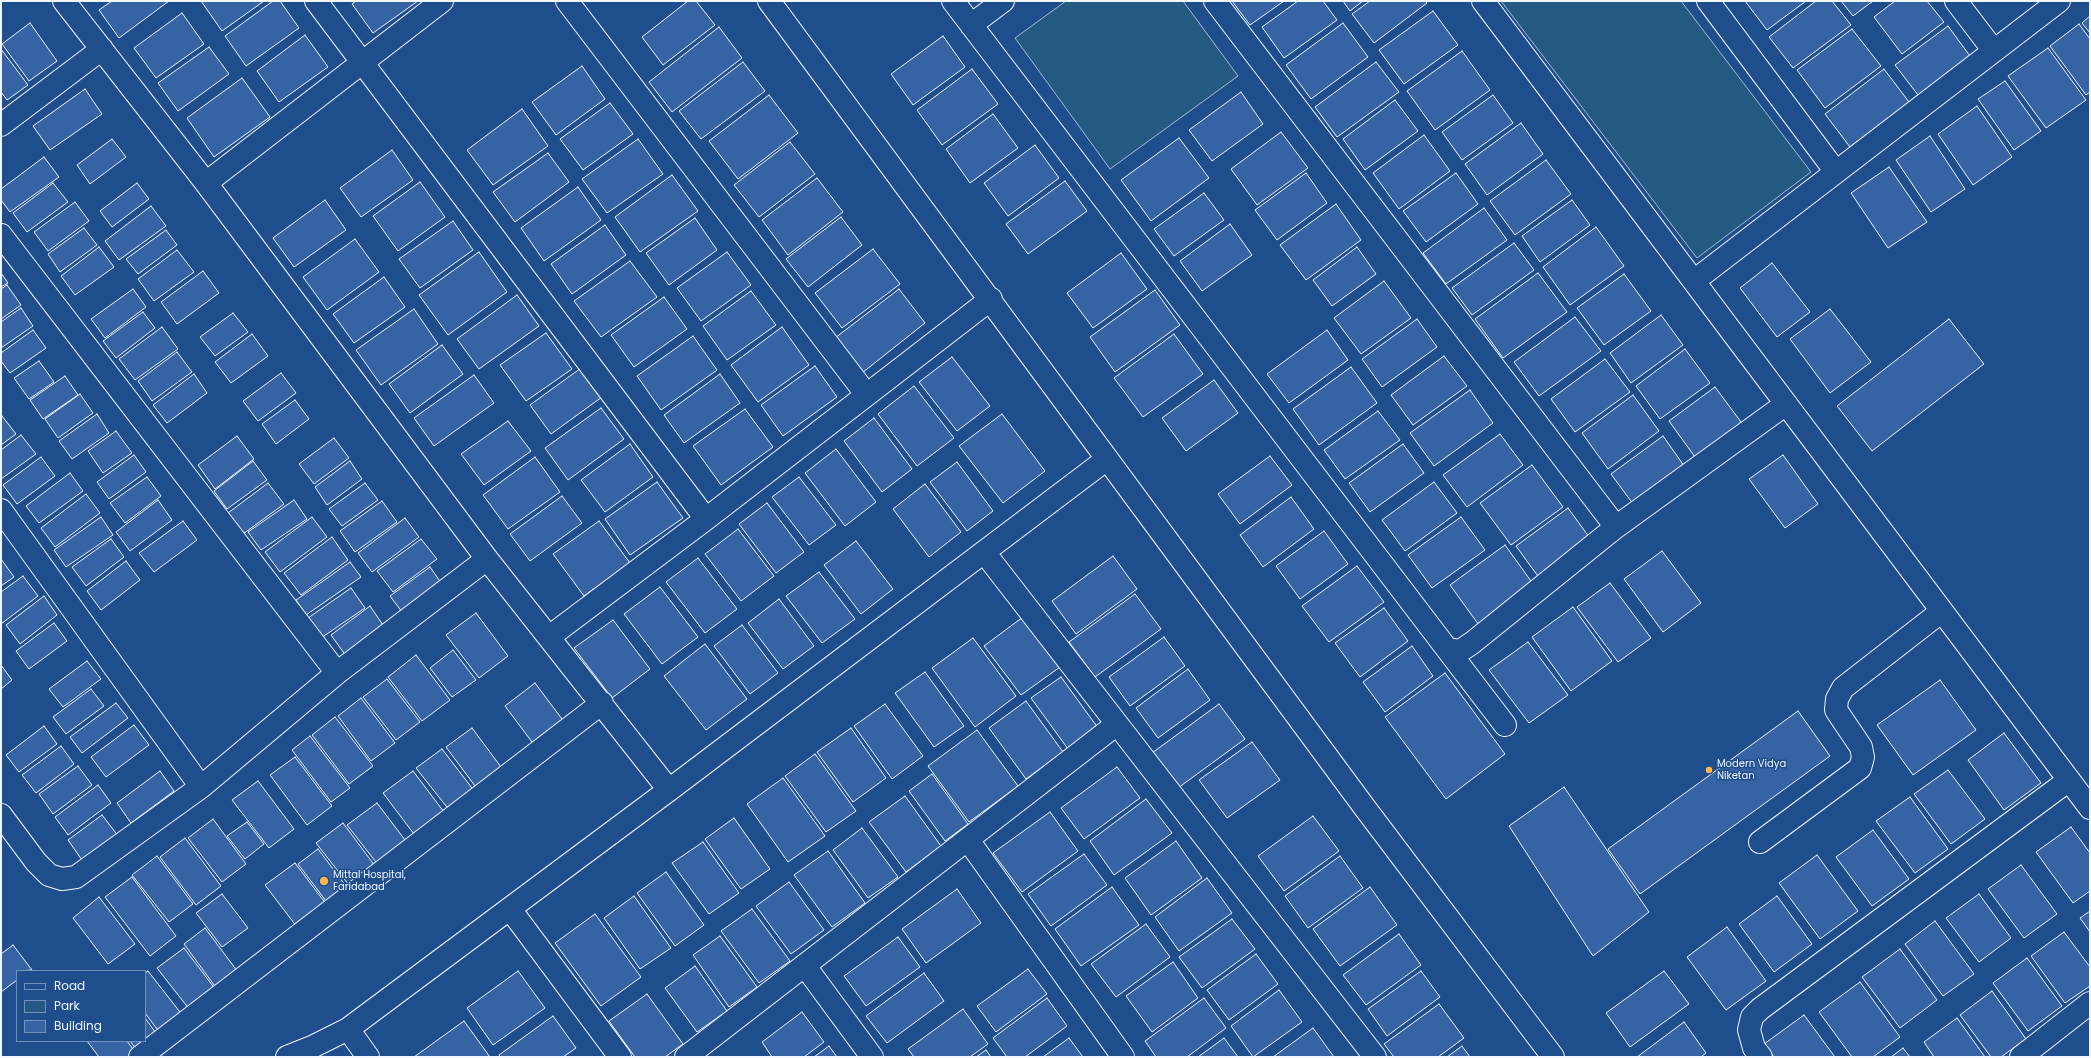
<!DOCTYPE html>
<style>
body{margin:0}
#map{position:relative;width:2091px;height:1058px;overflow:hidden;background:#1f4e8c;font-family:Poppins,sans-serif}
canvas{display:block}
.frame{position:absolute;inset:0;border:2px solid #f2f6ff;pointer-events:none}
.legend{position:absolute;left:16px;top:970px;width:130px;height:72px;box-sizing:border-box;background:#1f4e8c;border:1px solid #7391ba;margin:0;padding:5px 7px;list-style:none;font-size:12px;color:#f2f6ff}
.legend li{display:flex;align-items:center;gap:8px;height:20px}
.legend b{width:20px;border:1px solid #7391ba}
</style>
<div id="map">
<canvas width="2091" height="1058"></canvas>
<div class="frame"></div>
<ul class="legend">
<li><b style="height:5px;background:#1f4e8c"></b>Road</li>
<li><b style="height:11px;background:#245a82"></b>Park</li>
<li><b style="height:11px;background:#3563a3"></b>Building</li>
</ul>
</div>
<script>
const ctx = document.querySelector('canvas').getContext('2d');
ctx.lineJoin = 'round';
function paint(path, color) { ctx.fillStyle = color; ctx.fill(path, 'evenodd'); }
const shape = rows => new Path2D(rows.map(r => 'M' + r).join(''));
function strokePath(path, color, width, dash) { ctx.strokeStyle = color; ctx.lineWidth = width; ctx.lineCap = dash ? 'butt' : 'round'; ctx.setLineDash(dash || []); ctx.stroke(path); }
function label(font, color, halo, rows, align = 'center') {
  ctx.font = font + ' Poppins,sans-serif'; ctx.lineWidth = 3; ctx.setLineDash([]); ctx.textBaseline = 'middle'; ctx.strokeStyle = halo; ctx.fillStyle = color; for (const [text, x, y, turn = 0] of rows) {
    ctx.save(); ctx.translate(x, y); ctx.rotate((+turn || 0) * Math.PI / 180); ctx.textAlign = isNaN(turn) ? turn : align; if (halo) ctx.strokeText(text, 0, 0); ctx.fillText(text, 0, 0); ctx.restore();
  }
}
const green = shape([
 [1066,1,1183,1,1238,76,1110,169,1015,38,1066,1],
 [1501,1,1681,1,1811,172,1697,258,1501,1]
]);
const building = shape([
 [112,1,169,1,119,38,99,10,112,1],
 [201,1,264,1,222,31,201,1],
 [273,1,280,1,299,28,246,66,225,36,273,1],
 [356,1,418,1,373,33,352,4,356,1],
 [688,1,696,1,715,25,663,65,642,37,688,1],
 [1232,1,1284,1,1250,25,1232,1],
 [1298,1,1323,1,1337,20,1284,58,1262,27,1298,1],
 [1343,1,1363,1,1350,11,1343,1],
 [1370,1,1425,1,1427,3,1374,43,1352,14,1370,1],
 [1745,1,1806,1,1767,30,1745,1],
 [1816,1,1832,1,1851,25,1793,68,1769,37,1816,1],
 [1841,1,1873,1,1853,16,1841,1],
 [1895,1,1927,1,1944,22,1902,54,1874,17,1895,1],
 [1433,11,1458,45,1404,84,1379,50,1433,11],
 [182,13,204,44,156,78,134,48,182,13],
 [2090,16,2090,33,2082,23,2090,16],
 [30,23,57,61,29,81,2,44,30,23],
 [1343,23,1368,57,1311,99,1286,65,1343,23],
 [2079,24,2090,39,2090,92,2086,95,2050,46,2079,24],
 [1948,26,1970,56,1918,95,1895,65,1948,26],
 [719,27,742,58,672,112,649,82,719,27],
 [1852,29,1881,66,1825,108,1797,70,1852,29],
 [305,35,328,67,279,102,257,71,305,35],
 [943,36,965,67,913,105,891,74,943,36],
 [209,47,229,74,178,111,158,83,209,47],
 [2048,48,2086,100,2046,128,2008,76,2048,48],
 [1,49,28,85,7,100,1,92,1,49],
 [1462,51,1490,90,1435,130,1407,91,1462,51],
 [743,62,765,91,701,139,679,111,743,62],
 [1376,62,1399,92,1337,137,1315,107,1376,62],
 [582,66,605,99,556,135,532,102,582,66],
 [972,69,998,104,942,145,917,110,972,69],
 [1884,69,1909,102,1850,147,1825,114,1884,69],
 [242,78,270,117,214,157,187,118,242,78],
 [2005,81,2041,131,2014,150,1978,99,2005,81],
 [85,89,102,114,50,150,33,126,85,89],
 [1241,92,1263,124,1212,161,1189,130,1241,92],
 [769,95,798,133,738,179,709,141,769,95],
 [1493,95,1513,123,1462,160,1442,132,1493,95],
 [1395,100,1418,131,1365,170,1343,139,1395,100],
 [610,103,633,134,583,170,560,139,610,103],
 [1977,106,2012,157,1973,185,1938,134,1977,106],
 [522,109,548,146,493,185,467,150,522,109],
 [993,114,1018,148,970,183,946,149,993,114],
 [1521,123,1543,154,1487,195,1465,164,1521,123],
 [1281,132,1308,168,1257,205,1231,169,1281,132],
 [1424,135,1450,171,1399,209,1373,173,1424,135],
 [1930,136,1965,189,1931,212,1896,160,1930,136],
 [1179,138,1209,178,1151,221,1121,180,1179,138],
 [112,139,126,157,90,184,77,165,112,139],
 [638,139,663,174,607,213,582,179,638,139],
 [790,142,815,174,759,217,734,185,790,142],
 [1035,145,1059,178,1008,216,984,183,1035,145],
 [392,150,413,180,361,217,340,188,392,150],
 [548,153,569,182,515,222,493,192,548,153],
 [44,157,59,177,10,212,1,200,1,189,44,157],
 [1546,160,1571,194,1515,235,1490,201,1546,160],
 [1889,167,1927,222,1888,248,1851,193,1889,167],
 [1306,173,1327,203,1277,240,1255,210,1306,173],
 [1456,173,1478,204,1426,242,1403,211,1456,173],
 [672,175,698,211,640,252,615,217,672,175],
 [817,178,843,212,788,255,762,220,817,178],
 [1065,181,1087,211,1028,254,1006,224,1065,181],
 [420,182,445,217,398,251,373,216,420,182],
 [53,183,68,202,27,232,13,213,53,183],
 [137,183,149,199,112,227,100,211,137,183],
 [578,187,601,220,544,261,521,228,578,187],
 [1204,193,1224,220,1174,256,1154,229,1204,193],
 [325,200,346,230,294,267,273,238,325,200],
 [1572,200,1590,225,1540,262,1522,236,1572,200],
 [75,202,89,221,48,251,34,232,75,202],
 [1336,204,1361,240,1306,280,1280,245,1336,204],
 [151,206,166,226,119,260,105,241,151,206],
 [1484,208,1507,240,1446,284,1423,253,1484,208],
 [841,217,862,245,808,287,786,259,841,217],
 [695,218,717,250,669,285,646,253,695,218],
 [453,221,473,250,420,288,399,259,453,221],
 [1230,224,1252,255,1202,291,1180,261,1230,224],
 [605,225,626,255,572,294,551,264,605,225],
 [1596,227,1624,266,1570,305,1543,267,1596,227],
 [84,228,97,245,60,272,48,254,84,228],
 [166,230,177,245,138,274,126,259,166,230],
 [355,239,379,272,327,310,303,277,355,239],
 [1514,243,1534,270,1472,315,1452,288,1514,243],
 [99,247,114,267,75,295,61,276,99,247],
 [1357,247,1376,274,1332,306,1313,280,1357,247],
 [873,249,900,284,842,328,815,293,873,249],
 [177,250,194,272,154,301,138,279,177,250],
 [479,252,507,292,448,335,419,295,479,252],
 [727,252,751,285,701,321,677,288,727,252],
 [1121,253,1147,289,1093,328,1067,293,1121,253],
 [630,261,657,297,601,337,574,301,630,261],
 [1772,263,1810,312,1777,337,1740,288,1772,263],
 [203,271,219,293,177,324,161,302,203,271],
 [1,273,8,283,1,287,1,273],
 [1538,273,1567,312,1503,358,1475,319,1538,273],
 [1624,274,1651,311,1604,345,1577,308,1624,274],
 [384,277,405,307,354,343,333,314,384,277],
 [1384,281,1411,318,1361,354,1334,318,1384,281],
 [7,285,21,305,1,319,1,289,7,285],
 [133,289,146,307,105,338,91,319,133,289],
 [899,289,925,323,862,373,835,338,899,289],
 [1155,290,1180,325,1115,372,1090,337,1155,290],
 [751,291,776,325,727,360,703,326,751,291],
 [517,295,539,326,479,369,457,339,517,295],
 [664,297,687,329,634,367,611,335,664,297],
 [21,308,33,326,1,348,1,322,21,308],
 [414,309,438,344,381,385,356,350,414,309],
 [1830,309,1871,362,1830,393,1790,339,1830,309],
 [143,312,155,328,116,358,103,341,143,312],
 [233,313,248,332,215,356,200,337,233,313],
 [1661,315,1683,345,1631,383,1610,353,1661,315],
 [1575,317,1601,351,1539,396,1514,362,1575,317],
 [1417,319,1437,347,1382,387,1362,359,1417,319],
 [1949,319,1984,364,1872,451,1837,406,1949,319],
 [162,327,178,349,135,380,119,359,162,327],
 [782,327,809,365,758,402,731,365,782,327],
 [33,330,46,348,10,373,1,361,1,353,33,330],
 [1327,330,1348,360,1289,403,1267,374,1327,330],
 [546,333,572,369,526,401,500,365,546,333],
 [252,334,268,356,231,383,215,362,252,334],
 [1174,334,1203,374,1143,417,1114,378,1174,334],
 [693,336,717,370,661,410,637,376,693,336],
 [442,345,463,374,410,413,389,384,442,345],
 [1685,349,1710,383,1660,419,1636,386,1685,349],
 [177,352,192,372,152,401,138,381,177,352],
 [1444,356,1467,386,1413,425,1391,395,1444,356],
 [952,357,990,406,957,431,919,382,952,357],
 [1605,359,1630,392,1575,432,1551,399,1605,359],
 [39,361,54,382,29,399,14,378,39,361],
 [815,366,837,397,783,436,761,405,815,366],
 [1351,367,1377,403,1319,445,1293,409,1351,367],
 [581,368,602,397,551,434,530,405,581,368],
 [281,373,296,393,258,421,243,401,281,373],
 [194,374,207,393,167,423,153,405,194,374],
 [720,374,740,403,684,443,664,415,720,374],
 [474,375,494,403,434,446,414,418,474,375],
 [65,376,78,395,43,419,30,400,65,376],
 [1214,380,1238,413,1186,451,1162,418,1214,380],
 [914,386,954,438,917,466,878,414,914,386],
 [1715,387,1747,430,1700,464,1669,421,1715,387],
 [1470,390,1493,423,1434,466,1410,433,1470,390],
 [80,394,93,413,58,438,45,419,80,394],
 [1633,395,1659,431,1608,469,1582,433,1633,395],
 [295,400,309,419,276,444,262,424,295,400],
 [601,408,624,439,568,480,545,448,601,408],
 [745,409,773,447,721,485,693,446,745,409],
 [1378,411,1400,440,1345,479,1324,450,1378,411],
 [97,414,109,433,72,459,59,441,97,414],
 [1002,414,1045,471,1003,503,959,446,1002,414],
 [2,416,16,434,1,445,1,417,2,416],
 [874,418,912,469,882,492,844,441,874,418],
 [508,421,531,451,484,485,461,454,508,421],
 [116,431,132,453,103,473,88,451,116,431],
 [1500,434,1523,465,1467,507,1443,475,1500,434],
 [21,435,36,454,1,479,1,450,21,435],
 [237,436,254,459,215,489,198,465,237,436],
 [1663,436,1687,470,1636,508,1611,474,1663,436],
 [334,438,349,458,314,484,299,464,334,438],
 [630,444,653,477,605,512,581,480,630,444],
 [1403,444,1424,473,1370,512,1349,483,1403,444],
 [836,449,876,502,845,526,805,473,836,449],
 [134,455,146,472,109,499,97,482,134,455],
 [1783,455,1818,504,1785,528,1749,479,1783,455],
 [1270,456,1292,485,1240,524,1218,494,1270,456],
 [41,457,55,476,17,504,3,485,41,457],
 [535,457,560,492,508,529,483,495,535,457],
 [253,461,267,480,227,509,214,491,253,461],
 [350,461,362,479,327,505,315,487,350,461],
 [957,462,993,511,967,531,930,482,957,462],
 [1532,465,1563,507,1511,545,1480,503,1532,465],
 [70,473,83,491,39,523,26,506,70,473],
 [147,477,161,496,125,523,110,503,147,477],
 [799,477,836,525,809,545,772,497,799,477],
 [657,482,683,518,630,555,605,519,657,482],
 [1434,482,1457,513,1405,551,1382,520,1434,482],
 [268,483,284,504,243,534,228,513,268,483],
 [365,483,378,500,342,526,329,509,365,483],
 [925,484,961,532,929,557,893,509,925,484],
 [86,494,100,513,55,547,41,528,86,494],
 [562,496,582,523,530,561,510,534,562,496],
 [1291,497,1314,529,1263,567,1240,535,1291,497],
 [158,500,172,520,130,551,116,532,158,500],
 [294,500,307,519,261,550,248,532,294,500],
 [382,501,397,522,355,552,340,531,382,501],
 [767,503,804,552,776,573,739,524,767,503],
 [1568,508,1592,541,1540,579,1516,546,1568,508],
 [101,517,113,535,66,567,54,550,101,517],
 [312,517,327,537,280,572,265,552,312,517],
 [1461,517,1485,550,1432,588,1408,555,1461,517],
 [405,518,419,537,372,572,358,553,405,518],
 [183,521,197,540,154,572,139,553,183,521],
 [599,521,630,563,584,596,553,554,599,521],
 [738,529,774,576,741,601,705,554,738,529],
 [1324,531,1348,564,1300,599,1276,566,1324,531],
 [332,537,348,560,301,595,284,573,332,537],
 [111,539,124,557,86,586,72,567,111,539],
 [421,539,437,559,393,592,377,571,421,539],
 [856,541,893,589,861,614,824,565,856,541],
 [1505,545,1536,588,1481,628,1450,585,1505,545],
 [1662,551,1701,603,1663,632,1624,579,1662,551],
 [1113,556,1137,589,1076,634,1052,601,1113,556],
 [698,558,737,609,705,633,666,582,698,558],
 [1,559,14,577,1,586,1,559],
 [126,561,140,580,101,610,87,591,126,561],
 [350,562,361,577,306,615,296,600,350,562],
 [1357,566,1384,602,1329,642,1302,606,1357,566],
 [430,567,444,587,405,616,390,596,430,567],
 [819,572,855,619,822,643,786,596,819,572],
 [23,576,38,596,1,624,1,592,23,576],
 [1610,583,1651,638,1618,662,1577,607,1610,583],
 [660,587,698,637,662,664,624,614,660,587],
 [351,588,365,608,321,638,308,618,351,588],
 [1135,594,1161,629,1095,677,1069,642,1135,594],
 [44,596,57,615,20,644,6,625,44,596],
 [779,599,814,646,783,669,748,623,779,599],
 [370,606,385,628,346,656,331,635,370,606],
 [1573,607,1612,661,1571,691,1532,637,1573,607],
 [1384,608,1408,641,1360,677,1335,643,1384,608],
 [476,613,508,656,479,678,446,635,476,613],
 [1023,617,1060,667,1021,695,984,646,1023,617],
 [613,620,650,669,612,698,574,648,613,620],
 [54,623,67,641,29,669,16,651,54,623],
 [742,625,778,673,750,694,714,646,742,625],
 [1164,637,1185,666,1130,706,1109,677,1164,637],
 [973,638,1016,696,975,727,932,668,973,638],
 [1528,642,1568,695,1529,723,1489,670,1528,642],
 [705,644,747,699,706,730,664,676,705,644],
 [1412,646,1433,676,1385,712,1363,682,1412,646],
 [453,650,476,680,452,697,430,668,453,650],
 [416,655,450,700,422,721,388,677,416,655],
 [87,661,101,679,63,707,49,689,87,661],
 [1,665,12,680,1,689,1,665],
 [1188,669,1210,700,1158,738,1136,708,1188,669],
 [925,672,964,726,934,747,895,693,925,672],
 [1445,673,1505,754,1446,799,1385,717,1445,673],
 [1061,677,1098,728,1068,749,1031,698,1061,677],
 [387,679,420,722,396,740,363,697,387,679],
 [1940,680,1976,730,1913,775,1877,725,1940,680],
 [535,683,568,727,538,750,505,706,535,683],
 [91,689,104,706,66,734,53,717,91,689],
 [361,698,395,743,371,761,338,716,361,698],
 [1026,701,1063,752,1026,779,989,728,1026,701],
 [116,703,128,718,82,753,70,737,116,703],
 [885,704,923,756,892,779,854,726,885,704],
 [1219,704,1245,739,1178,788,1152,753,1219,704],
 [1798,711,1830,756,1640,894,1608,849,1798,711],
 [335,717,373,766,349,784,312,735,335,717],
 [134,725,149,745,106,777,91,757,134,725],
 [44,726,57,744,19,772,6,755,44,726],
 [472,728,504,771,478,790,446,747,472,728],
 [851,728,886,778,853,802,817,752,851,728],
 [977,730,1018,786,969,822,928,766,977,730],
 [2004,733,2041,783,2004,810,1968,760,2004,733],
 [310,736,350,788,331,802,292,750,310,736],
 [1252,742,1280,780,1227,818,1199,780,1252,742],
 [61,746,74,764,36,793,22,775,61,746],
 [442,749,475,792,450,811,416,768,442,749],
 [815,754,856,811,826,832,785,776,815,754],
 [295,757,332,806,307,825,270,775,295,757],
 [78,766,92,785,53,814,39,794,78,766],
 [1117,767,1140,798,1084,839,1061,808,1117,767],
 [1948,770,1985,819,1951,844,1914,794,1948,770],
 [160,771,174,791,131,823,117,803,160,771],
 [413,771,447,816,417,838,383,793,413,771],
 [932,774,968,824,945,841,909,791,932,774],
 [783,778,825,836,788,862,747,804,783,778],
 [258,781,294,829,269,848,232,800,258,781],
 [98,785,111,803,68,835,55,817,98,785],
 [1564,787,1649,912,1593,956,1509,826,1564,787],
 [905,796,941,846,906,872,869,822,905,796],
 [1910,797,1948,849,1915,873,1876,821,1910,797],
 [1146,799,1172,833,1114,875,1090,841,1146,799],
 [377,803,408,844,379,866,347,825,377,803],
 [1050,812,1078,851,1022,892,993,853,1050,812],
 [102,815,119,837,84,863,68,840,102,815],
 [1313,816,1339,851,1284,891,1258,856,1313,816],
 [734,818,770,869,741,889,705,839,734,818],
 [213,819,246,864,222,882,188,838,213,819],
 [247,822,264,844,245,859,227,836,247,822],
 [343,823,378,870,352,889,316,843,343,823],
 [2071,827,2090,853,2090,891,2073,903,2036,852,2071,827],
 [862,828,898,877,868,898,833,850,862,828],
 [1873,830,1909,879,1872,906,1836,857,1873,830],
 [185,838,221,886,196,905,160,857,185,838],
 [1176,841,1202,878,1151,915,1125,878,1176,841],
 [703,842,739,893,709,914,672,863,703,842],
 [318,849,349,890,329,905,298,864,318,849],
 [828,851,865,903,832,927,794,875,828,851],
 [1084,854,1107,885,1051,926,1028,894,1084,854],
 [1817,855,1858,911,1820,939,1779,883,1817,855],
 [157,856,193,904,169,922,132,875,157,856],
 [1340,856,1363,888,1308,928,1285,896,1340,856],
 [295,863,330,909,300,931,265,885,295,863],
 [2021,865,2057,914,2024,938,1988,889,2021,865],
 [666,872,704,925,675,946,637,893,666,872],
 [132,877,176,936,150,956,105,897,132,877],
 [1207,878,1232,913,1179,951,1155,917,1207,878],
 [789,882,824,930,791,954,756,906,789,882],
 [1112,887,1139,925,1081,966,1055,929,1112,887],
 [1370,887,1397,925,1340,966,1313,929,1370,887],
 [957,889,981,923,926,963,902,929,957,889],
 [222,894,248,928,222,947,196,913,222,894],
 [1979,894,2011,938,1979,962,1946,918,1979,894],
 [634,896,671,948,640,969,604,918,634,896],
 [1777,896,1812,944,1774,972,1739,924,1777,896],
 [99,897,135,944,108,964,73,918,99,897],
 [752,909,790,961,759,983,721,931,752,909],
 [2090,911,2090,932,2080,918,2090,911],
 [595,914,641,977,601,1006,555,943,595,914],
 [1232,919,1255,949,1202,988,1179,957,1232,919],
 [1935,921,1974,974,1943,996,1905,944,1935,921],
 [1146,924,1170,957,1116,997,1091,964,1146,924],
 [1727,927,1766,981,1726,1010,1687,957,1727,927],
 [205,928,238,972,217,989,184,944,205,928],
 [2064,932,2090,967,2090,986,2065,1003,2031,956,2064,932],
 [1399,934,1421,965,1366,1005,1343,975,1399,934],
 [720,936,757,987,729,1007,693,955,720,936],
 [898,937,920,967,866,1006,844,976,898,937],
 [13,945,32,970,17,971,17,980,1,992,1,954,13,945],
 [184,948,219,994,193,1014,157,968,184,948],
 [1900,949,1937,1000,1900,1028,1862,977,1900,949],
 [1256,954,1278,984,1229,1020,1207,990,1256,954],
 [2027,958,2062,1006,2028,1031,1993,983,2027,958],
 [1173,962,1198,998,1152,1032,1126,996,1173,962],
 [695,966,727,1011,697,1032,665,988,695,966],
 [1028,969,1047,994,996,1032,977,1006,1028,969],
 [148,971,183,1016,160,1033,145,1013,145,973,148,971],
 [518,971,545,1008,493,1045,467,1008,518,971],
 [1421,971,1440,997,1387,1036,1368,1009,1421,971],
 [1664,971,1689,1004,1630,1047,1606,1013,1664,971],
 [924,973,944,1001,887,1043,866,1016,924,973],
 [1860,982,1900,1037,1873,1057,1852,1057,1819,1012,1860,982],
 [1279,990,1302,1022,1253,1057,1231,1026,1279,990],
 [1992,991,2026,1039,2001,1057,1991,1057,1960,1015,1992,991],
 [647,994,683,1044,665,1057,635,1057,609,1021,647,994],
 [1047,998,1067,1026,1025,1057,1007,1057,993,1038,1047,998],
 [1204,998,1226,1028,1187,1057,1156,1057,1145,1041,1204,998],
 [1439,1004,1464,1038,1438,1057,1394,1057,1384,1044,1439,1004],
 [963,1009,988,1044,970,1057,914,1057,908,1049,963,1009],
 [802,1012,824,1042,804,1057,772,1057,762,1042,802,1012],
 [1804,1015,1835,1057,1774,1057,1764,1044,1804,1015],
 [553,1016,576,1048,563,1057,500,1057,499,1055,553,1016],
 [145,1018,156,1033,136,1049,130,1041,145,1041,145,1018],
 [1957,1018,1985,1057,1934,1057,1924,1042,1957,1018],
 [464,1021,490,1057,414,1057,464,1021],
 [1684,1022,1706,1053,1701,1057,1637,1057,1684,1022],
 [1313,1028,1334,1057,1273,1057,1313,1028],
 [1069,1038,1083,1057,1043,1057,1069,1038],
 [1224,1038,1238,1057,1198,1057,1224,1038],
 [87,1041,127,1041,135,1052,128,1057,99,1057,87,1041],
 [829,1046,837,1057,814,1057,829,1046],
 [1462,1046,1470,1057,1447,1057,1462,1046],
 [1903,1048,1910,1057,1891,1057,1903,1048],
 [986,1050,991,1057,976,1057,986,1050]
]);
const minor = shape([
 [64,1,206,183,487,559,669,790],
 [316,1,706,519],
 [567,1,866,394],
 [769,1,1365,808,1553,1057],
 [953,1,1505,725],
 [1215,1,1616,527],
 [1483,1,2090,808],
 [1708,1,1836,172],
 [1956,1,1994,51],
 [971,25,1003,1],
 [1,125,102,49],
 [206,183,442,1],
 [1,235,337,673],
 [1694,281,2059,1],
 [1,510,201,787],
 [984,552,1375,1057],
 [549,637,706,519,991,299],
 [1448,649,1460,651,1472,643,1616,527,1786,404],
 [1,815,36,862,49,875,62,879,76,877,201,787,337,673,487,559],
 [968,840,1123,1057],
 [1760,842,1860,768,1863,757,1861,747,1836,710,1837,699,1843,688,1942,611],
 [510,909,620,1057],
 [805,966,872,1057],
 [348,1029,368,1057],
 [140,1057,602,703],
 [287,1057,312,1047,348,1029,669,790,1107,459],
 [686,1057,1117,724],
 [1761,1057,1754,1048,1749,1030,1752,1017,1760,1009,2069,780],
 [2021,1057,2090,1003]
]);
const markers = [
 [1709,770,4,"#ffb74d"],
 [324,881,5,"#ffb74d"]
];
const poiNames = [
 ["Modern Vidya",1717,764],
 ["Niketan",1717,776],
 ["Mittal Hospital,",333,875],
 ["Faridabad",333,887]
];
paint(green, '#245a82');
strokePath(green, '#a8bbd7', 1);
paint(building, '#3563a3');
strokePath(building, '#f2f6ff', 1);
strokePath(minor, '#f2f6ff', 24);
strokePath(minor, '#1f4e8c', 22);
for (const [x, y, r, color] of markers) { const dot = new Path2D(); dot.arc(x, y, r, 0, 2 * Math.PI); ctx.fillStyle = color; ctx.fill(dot); strokePath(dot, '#1f4e8c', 1.5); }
label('10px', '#f2f6ff', '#1f4e8c', poiNames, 'left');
</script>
